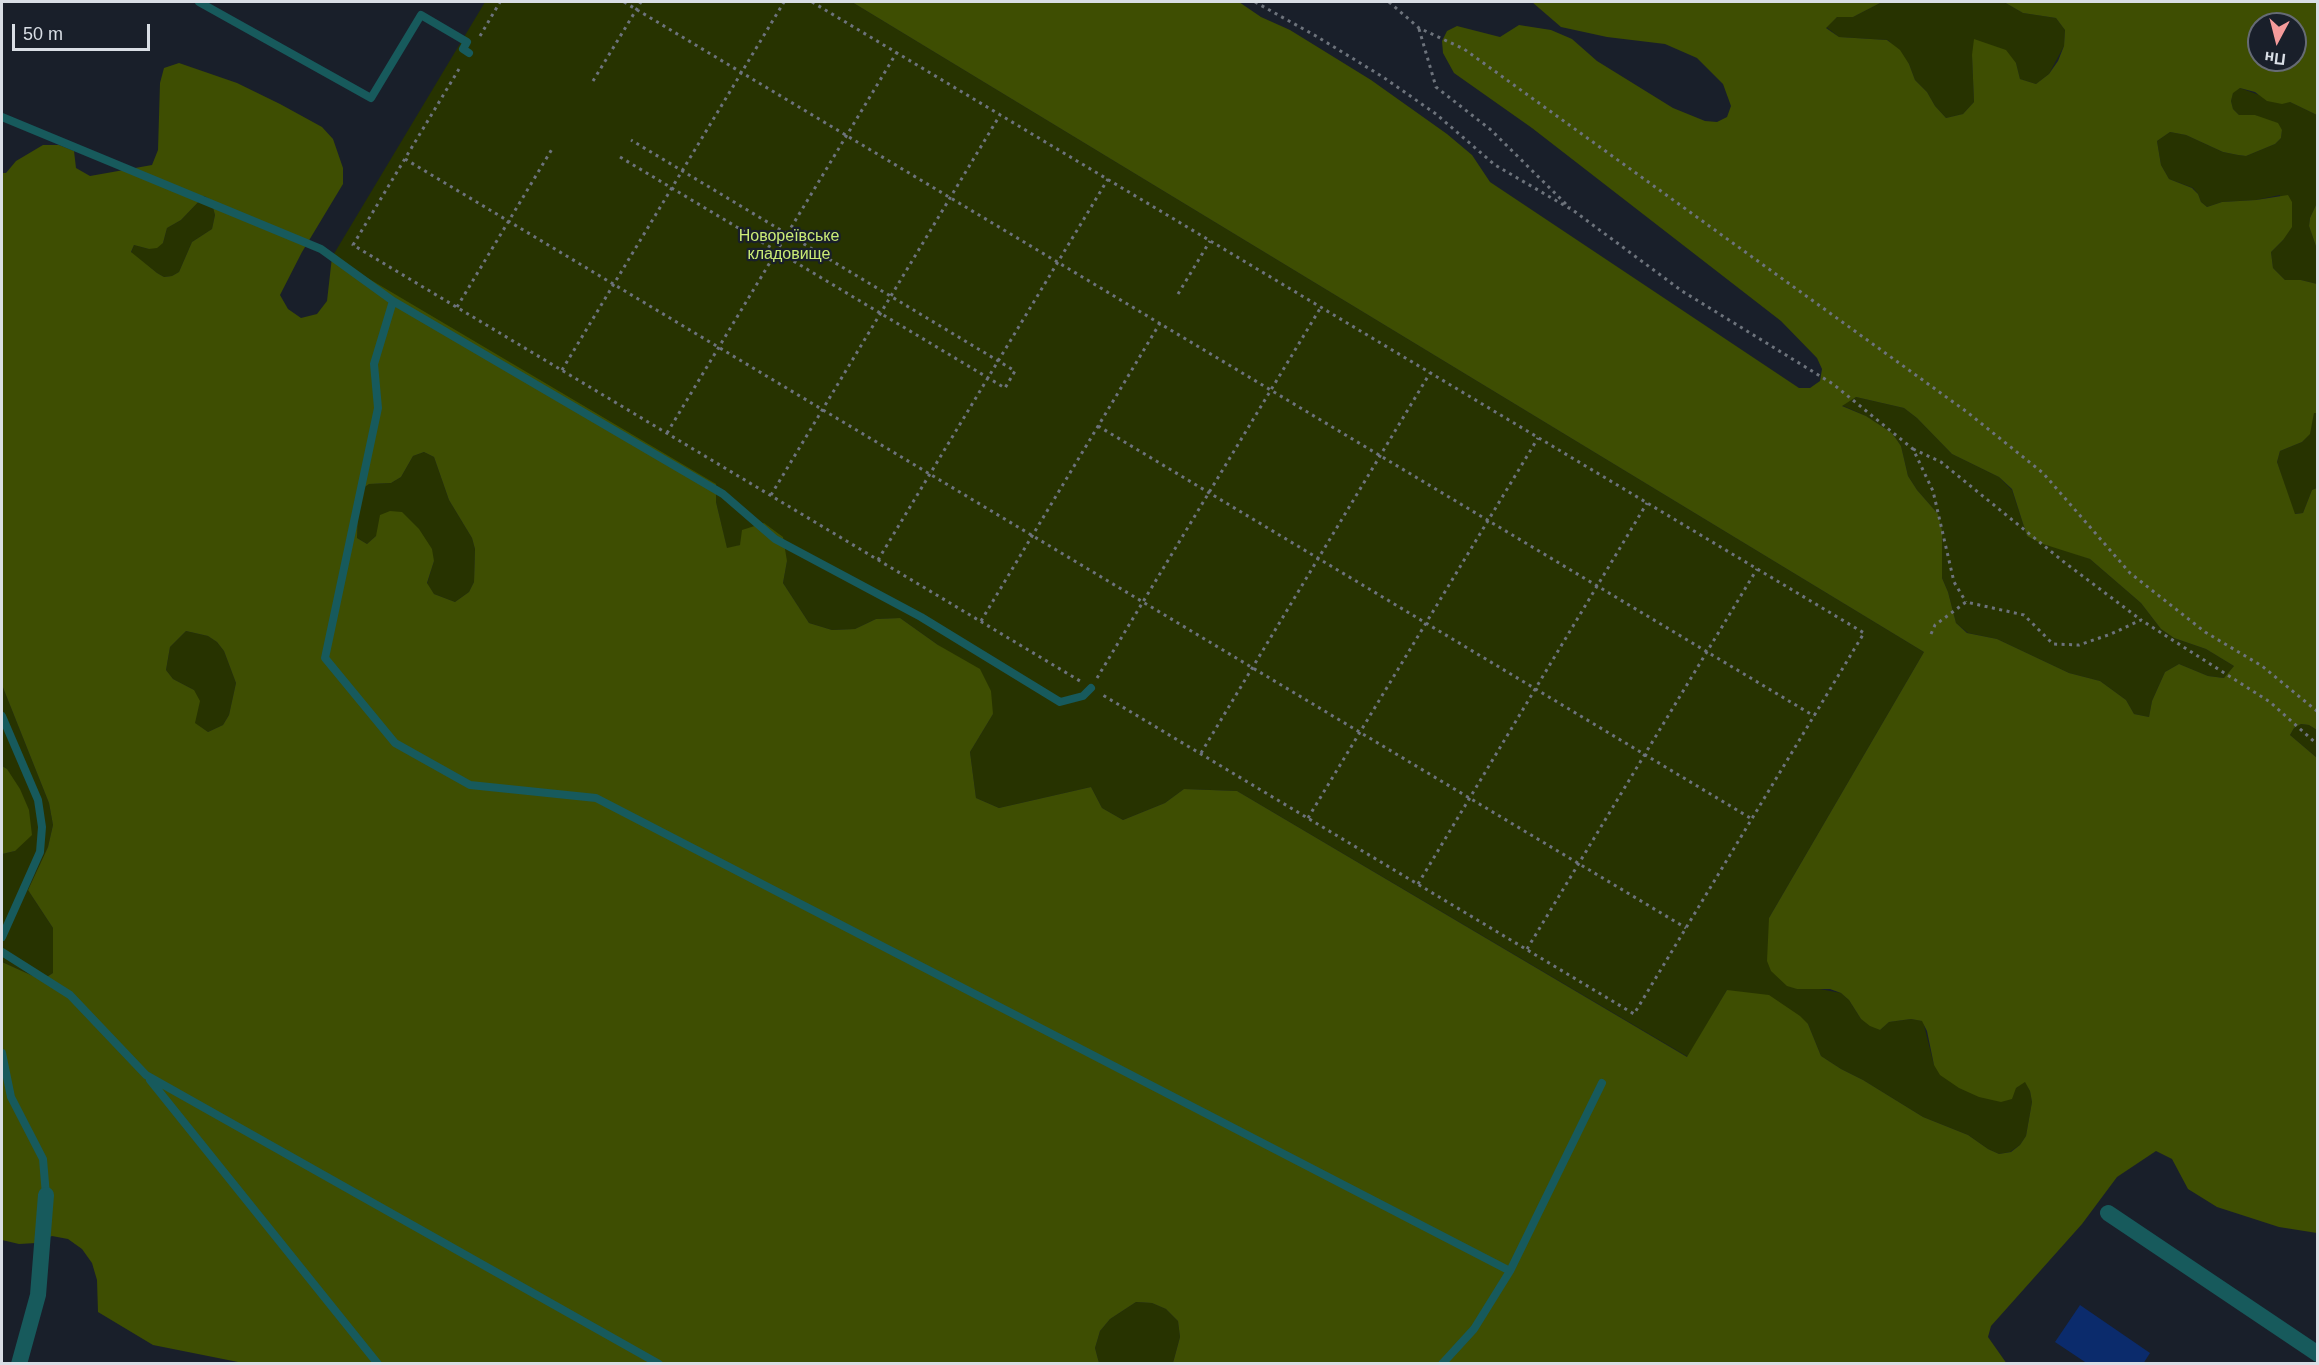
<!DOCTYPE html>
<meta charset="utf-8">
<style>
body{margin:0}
#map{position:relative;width:2319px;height:1365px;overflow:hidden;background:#191f2a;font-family:Arial,sans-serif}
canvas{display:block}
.frame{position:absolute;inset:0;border:3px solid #d9dee5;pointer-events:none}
.north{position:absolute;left:2247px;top:12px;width:60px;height:60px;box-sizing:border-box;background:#191f2a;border:2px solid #666b75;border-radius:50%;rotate:187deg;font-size:16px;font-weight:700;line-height:24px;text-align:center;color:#d9dee5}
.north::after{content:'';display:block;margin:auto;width:21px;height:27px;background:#f59b9b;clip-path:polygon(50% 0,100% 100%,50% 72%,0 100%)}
.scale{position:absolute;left:12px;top:24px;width:138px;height:27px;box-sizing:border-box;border:3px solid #d9dee5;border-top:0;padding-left:8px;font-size:18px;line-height:21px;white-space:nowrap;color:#d9dee5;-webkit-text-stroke:4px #191f2a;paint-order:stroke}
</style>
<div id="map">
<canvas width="2319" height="1365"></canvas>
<div class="frame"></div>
<div class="north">Пн</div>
<div class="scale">50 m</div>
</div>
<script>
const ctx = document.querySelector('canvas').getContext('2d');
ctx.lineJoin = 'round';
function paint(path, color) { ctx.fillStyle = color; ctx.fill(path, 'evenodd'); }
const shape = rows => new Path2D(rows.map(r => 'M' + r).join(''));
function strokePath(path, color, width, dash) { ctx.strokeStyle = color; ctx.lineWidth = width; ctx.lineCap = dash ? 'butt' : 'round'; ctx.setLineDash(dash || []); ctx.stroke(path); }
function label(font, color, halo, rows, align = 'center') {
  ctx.font = font + ' Arial,sans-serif'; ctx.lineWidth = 4.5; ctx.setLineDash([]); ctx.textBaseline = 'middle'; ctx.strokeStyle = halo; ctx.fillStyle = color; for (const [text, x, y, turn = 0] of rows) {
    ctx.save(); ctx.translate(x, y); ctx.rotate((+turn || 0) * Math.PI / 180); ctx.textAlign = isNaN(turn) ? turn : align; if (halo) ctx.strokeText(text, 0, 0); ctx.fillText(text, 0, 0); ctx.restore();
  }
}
const green = shape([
 [485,2,852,2,1924,652,1769,918,1797,989,1809,987,1841,993,1849,1000,1861,1019,1880,1030,1889,1022,1911,1019,1923,1021,1934,1065,2016,1088,2025,1081,2030,1091,2032,1102,2026,1136,2020,1145,2010,1152,1999,1154,1988,1149,1968,1135,1923,1117,1863,1080,1841,1069,1821,1056,1808,1024,1727,990,1688,1057,1237,791,1184,789,1165,803,1123,820,1102,808,1091,787,999,808,976,798,970,752,993,714,938,645,900,618,876,619,855,629,832,630,809,623,783,583,787,561,740,545,727,549,716,502,332,257],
 [1882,2,2004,2,2023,13,2056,18,2065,30,2064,46,2049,74,2036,84,2020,79,2016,63,1972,55,1974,102,1963,114,1946,118,1935,106,1927,92,1915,80,1909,64,1888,40,1839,37,1826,27,1837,17,1853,17],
 [2240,88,2262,96,2290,102,2317,115,2317,203,2310,218,2309,226,2317,249,2317,284,2301,280,2285,280,2273,268,2271,252,2283,240,2280,195,2256,200,2222,202,2207,207,2201,202,2198,194,2193,188,2169,179,2161,165,2157,141,2170,132,2186,135,2223,152,2238,155,2246,156,2275,144,2281,138,2282,130,2255,115,2239,115,2233,109,2231,101,2233,92],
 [204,196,211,200,215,215,212,229,192,242,179,272,172,276,164,277,157,273,131,253,134,245,149,249,163,243,167,228,181,220],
 [1856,397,1904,408,1917,418,1952,454,1999,477,2012,490,2027,536,2090,559,2141,603,2161,629,2174,638,2206,649,2234,666,2225,678,2208,676,2179,664,2165,672,2152,701,2149,717,2134,714,2126,700,2100,681,2069,673,1997,639,1968,633,1956,623,1948,592,1942,578,1942,530,1938,514,1917,490,1908,476,1901,446,1892,433,1866,416,1841,405],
 [2314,412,2317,413,2317,488,2312,490,2303,513,2294,514,2277,462,2280,451,2302,442,2309,434],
 [424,452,434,457,449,500,472,538,475,549,474,582,469,592,455,602,434,594,427,584,434,561,376,536,367,544,357,538,359,491,369,484,391,483,401,477,413,456],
 [186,631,208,636,217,642,224,651,236,683,229,715,223,725,208,732,194,723,194,690,173,679,166,670,170,647],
 [2,685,49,803,53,825,48,847,28,890,53,928,53,973,42,980,2,962,2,854,15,851,7,769,2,766],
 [2301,724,2309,725,2317,730,2317,758,2290,735,2294,728],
 [1136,1302,1152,1303,1166,1309,1178,1321,1180,1337,1173,1363,1099,1363,1095,1348,1100,1331,1110,1319]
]);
const forest = shape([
 [852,2,1239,2,1261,17,1290,30,1371,80,1447,134,1472,155,1490,182,1799,388,1810,388,1820,381,1822,369,1817,358,1781,321,1532,128,1454,73,1443,53,1442,41,1447,31,1457,26,1500,37,1519,25,1551,30,1572,39,1597,61,1673,108,1705,121,1717,122,1727,117,1731,106,1723,84,1697,58,1665,44,1607,37,1561,27,1532,2,1882,2,1853,17,1837,17,1826,28,1839,37,1887,40,1900,50,1909,64,1915,80,1927,92,1935,106,1946,118,1963,114,1974,102,1972,55,1974,39,2006,50,2016,63,2020,79,2036,84,2049,74,2058,61,2064,46,2065,30,2056,18,2023,13,2004,2,2317,2,2317,115,2290,102,2282,104,2267,101,2255,92,2240,88,2233,93,2231,101,2233,109,2239,115,2255,115,2278,123,2282,130,2281,138,2275,144,2246,156,2238,155,2223,152,2186,135,2170,132,2157,141,2161,165,2169,179,2192,188,2198,194,2201,202,2207,207,2222,202,2256,200,2288,195,2292,202,2292,227,2283,240,2271,252,2273,268,2285,280,2301,280,2317,284,2317,413,2314,413,2310,434,2302,442,2280,451,2277,462,2295,514,2303,513,2312,490,2317,488,2317,730,2309,725,2301,724,2294,728,2290,735,2317,758,2317,1233,2279,1227,2217,1207,2188,1189,2172,1159,2156,1151,2117,1177,2082,1224,1991,1326,1988,1337,2007,1364,1173,1363,1180,1337,1178,1321,1166,1309,1152,1303,1136,1302,1110,1319,1100,1331,1095,1348,1099,1363,243,1363,153,1345,98,1312,97,1280,92,1263,82,1249,68,1239,52,1236,36,1243,19,1244,2,1240,2,962,42,980,53,973,53,928,28,890,48,847,53,825,49,803,2,685,2,173,6,173,16,161,43,145,59,145,74,151,76,168,90,176,152,165,158,150,160,83,164,68,179,63,237,83,280,104,322,127,333,139,343,168,343,184,302,252,280,295,288,309,301,318,317,314,327,301,332,257,716,484,716,502,727,548,740,545,742,530,764,523,783,537,787,561,783,583,809,623,832,630,855,629,876,619,900,618,938,645,980,669,991,691,993,714,970,752,976,798,999,808,1091,787,1102,808,1123,820,1165,803,1184,789,1237,791,1687,1057,1727,990,1769,995,1800,1016,1808,1024,1821,1056,1841,1069,1863,1080,1923,1117,1968,1135,1988,1149,1999,1154,2011,1152,2020,1145,2026,1136,2032,1102,2030,1091,2025,1082,2016,1088,2012,1099,2001,1102,1979,1097,1959,1088,1940,1075,1934,1065,1927,1031,1922,1021,1911,1019,1889,1022,1880,1030,1870,1026,1861,1019,1849,1000,1841,993,1830,989,1797,989,1787,986,1771,971,1767,961,1769,918,1924,652],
 [2259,24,2295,24,2295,60,2259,60],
 [204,196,211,200,215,215,212,229,192,242,179,272,172,276,164,277,157,273,131,252,134,245,149,249,157,248,163,243,167,228,181,220],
 [1856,397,1904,408,1917,418,1952,454,1999,477,2012,489,2027,536,2043,544,2090,559,2141,603,2161,629,2174,638,2206,649,2234,666,2224,678,2208,676,2179,664,2165,672,2152,701,2149,717,2134,714,2126,700,2100,681,2069,673,1997,639,1967,633,1956,623,1948,592,1942,578,1942,530,1938,514,1917,490,1908,476,1901,446,1892,433,1866,416,1842,406],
 [424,452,434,457,449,500,472,538,475,549,474,582,469,592,455,602,434,594,427,583,434,561,432,549,419,529,402,512,390,511,380,515,376,536,367,544,357,538,359,491,369,484,391,483,401,477,413,456],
 [186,631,208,636,217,642,224,651,236,683,229,715,223,725,208,732,195,723,200,701,194,690,173,679,166,670,170,647],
 [2317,203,2317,249,2309,226,2310,218],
 [2,766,7,769,20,789,29,810,32,835,15,851,2,854]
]);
const building = shape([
 [2080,1305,2150,1353,2143,1364,2088,1364,2055,1342]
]);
const path = shape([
 [624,2,1814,716],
 [812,2,1864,633,1634,1014,1101,694],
 [1255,2,1316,36,1383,77,1436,114,1495,165,1574,211,1682,291,1833,384,1913,449,1933,491,1954,582,1966,602],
 [1389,2,1419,28,1464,49,1967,412,2043,473,2130,573,2205,632,2262,666,2318,712],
 [1419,29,1436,87,1491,130,1570,208],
 [480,36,500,2],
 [459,69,353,245,1080,681],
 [593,81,641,2],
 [620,157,1005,388,1015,371,631,140],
 [405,159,1686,928],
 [1178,294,1210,241],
 [457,307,552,149],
 [562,370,784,2],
 [1098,426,1752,819],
 [667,433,897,52],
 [1913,449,1941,462,2064,562,2141,620],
 [771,495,1000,115],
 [878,560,1108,179],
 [981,621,1160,323],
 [1931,634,1935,625,1966,602,2024,615,2053,644,2079,645,2111,634,2141,620,2270,702,2318,745],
 [1097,678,1321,307],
 [1201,753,1430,373],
 [1308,818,1538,438],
 [1418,884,1647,503],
 [1527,949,1757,569]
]);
const service = shape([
 [199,2,371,98,421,15,467,42,463,49,469,53],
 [2,117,321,249,393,301],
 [1091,688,1083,696,1060,702,921,617,775,539,723,494,393,301,374,364,378,408,325,658,395,743,470,785,596,798,1510,1271],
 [2,716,38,800,42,827,40,852,2,937],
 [2,952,70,995,146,1075,659,1364],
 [2,1053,11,1097,43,1159,46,1195],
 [150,1080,378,1364],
 [1442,1364,1474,1329,1510,1271,1602,1083]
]);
const minor = shape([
 [2108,1213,2318,1354],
 [19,1364,38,1295,46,1195]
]);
const parkNames = [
 ["Новореївське",789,237],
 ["кладовище",789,255]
];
paint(green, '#273300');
paint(forest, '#3e4e02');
paint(building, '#0b2b6c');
strokePath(path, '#6d737c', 3, [3, 4.5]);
strokePath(service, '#175a5c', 8);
strokePath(minor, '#175a5c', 16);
label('16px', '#caeb76', '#191f2a', parkNames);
</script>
